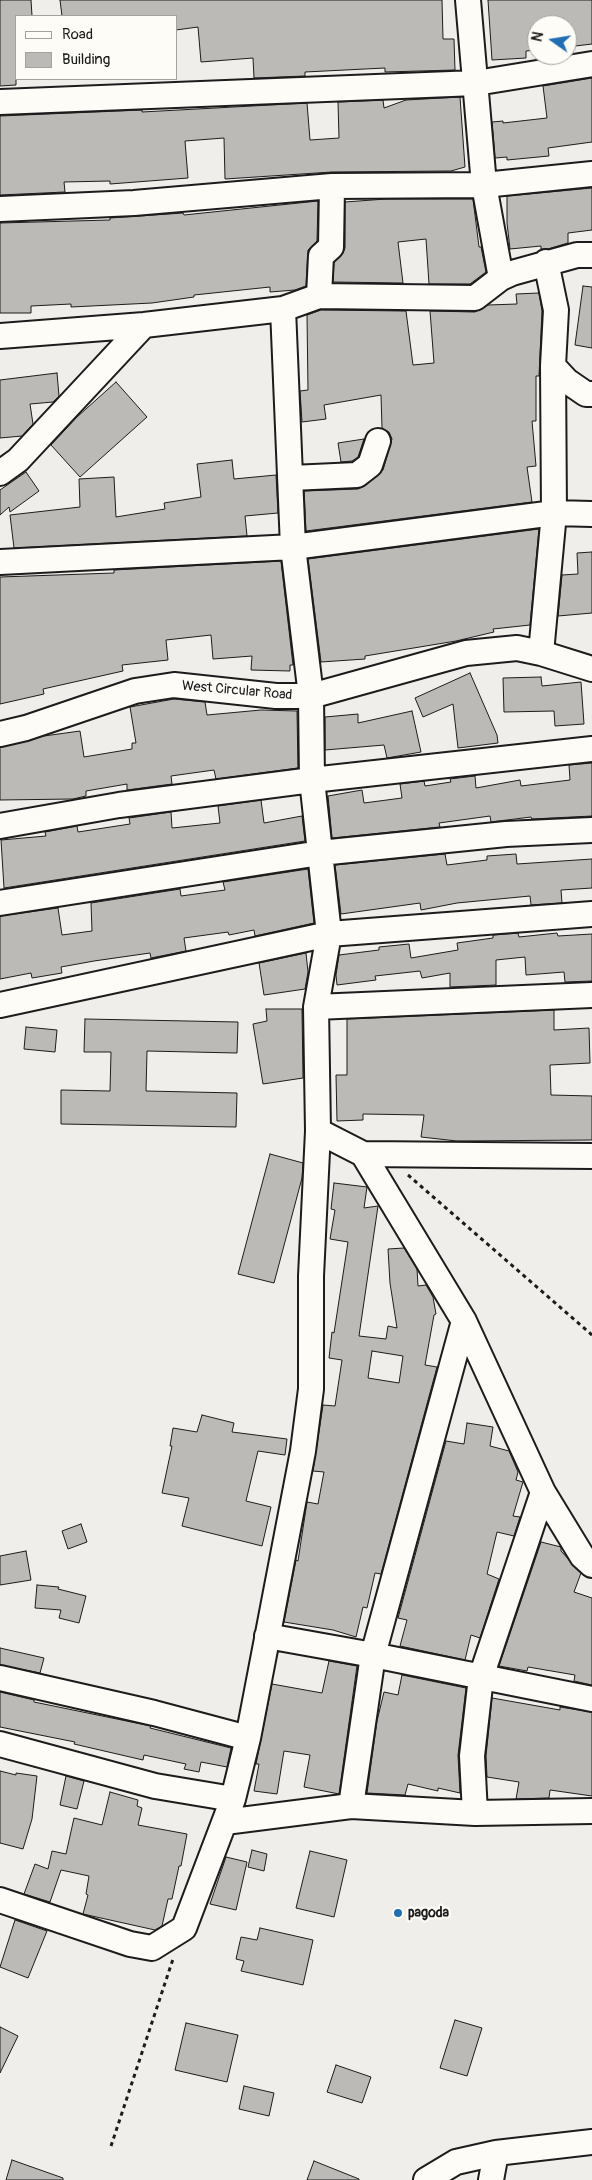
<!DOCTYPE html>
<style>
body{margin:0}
#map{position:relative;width:592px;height:2180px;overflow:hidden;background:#f0eeea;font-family:Pangolin,sans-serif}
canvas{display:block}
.legend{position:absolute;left:15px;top:15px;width:162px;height:65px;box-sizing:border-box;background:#fdfcf7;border:1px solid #a3a29f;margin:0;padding:6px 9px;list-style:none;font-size:15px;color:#1c1c1c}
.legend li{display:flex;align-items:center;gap:10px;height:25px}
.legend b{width:25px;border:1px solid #a3a29f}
.north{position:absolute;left:527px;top:15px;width:50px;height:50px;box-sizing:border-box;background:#fdfcf7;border:1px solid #a3a29f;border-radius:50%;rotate:283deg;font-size:14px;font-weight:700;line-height:20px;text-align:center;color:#1c1c1c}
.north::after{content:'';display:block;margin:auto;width:18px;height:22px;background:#1f6fb2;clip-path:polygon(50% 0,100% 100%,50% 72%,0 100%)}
</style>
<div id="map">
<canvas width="592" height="2180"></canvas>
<ul class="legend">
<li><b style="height:6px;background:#fdfcf7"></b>Road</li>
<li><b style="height:14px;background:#bbbab6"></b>Building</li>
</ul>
<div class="north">N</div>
</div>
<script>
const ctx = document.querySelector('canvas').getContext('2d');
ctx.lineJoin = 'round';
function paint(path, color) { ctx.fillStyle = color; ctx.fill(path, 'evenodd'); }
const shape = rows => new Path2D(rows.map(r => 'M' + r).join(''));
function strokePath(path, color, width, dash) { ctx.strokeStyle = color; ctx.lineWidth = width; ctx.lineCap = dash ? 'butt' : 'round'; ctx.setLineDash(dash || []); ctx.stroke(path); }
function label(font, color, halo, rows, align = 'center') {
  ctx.font = font + ' Pangolin,sans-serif'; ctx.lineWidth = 4.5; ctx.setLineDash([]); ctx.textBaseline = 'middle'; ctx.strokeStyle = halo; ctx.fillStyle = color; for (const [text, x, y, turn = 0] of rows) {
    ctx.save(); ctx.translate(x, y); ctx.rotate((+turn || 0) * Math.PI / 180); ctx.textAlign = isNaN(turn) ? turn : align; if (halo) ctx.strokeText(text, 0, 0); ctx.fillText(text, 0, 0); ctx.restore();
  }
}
const building = shape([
 [0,0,31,0,32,16,16,16,16,85,0,86,0,0],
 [60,0,442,0,443,39,454,39,455,70,385,72,385,68,305,72,305,76,254,78,253,58,201,62,198,27,176,30,176,16,62,16,60,0],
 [488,0,592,0,592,44,567,47,567,25,537,25,537,50,526,51,526,58,492,60,488,0],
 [592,78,592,142,548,148,549,156,507,160,507,157,495,158,492,122,503,121,503,123,547,118,543,86,592,78],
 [460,97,465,167,451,171,332,172,225,179,224,138,185,141,188,178,110,184,110,181,64,182,65,192,0,195,0,116,142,110,142,112,307,103,310,140,339,138,338,102,383,100,384,108,406,100,460,97],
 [592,188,592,230,568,233,568,243,548,249,541,249,541,246,510,249,507,223,507,196,592,188],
 [386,199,473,199,479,247,481,247,486,272,470,284,429,284,426,239,398,242,403,283,333,282,334,262,343,253,345,248,345,202,386,199],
 [318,201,317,241,308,250,306,286,295,290,270,292,270,287,194,295,194,297,152,303,71,307,71,304,31,306,31,313,0,313,0,223,110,220,110,218,183,213,184,215,318,201],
 [583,286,592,287,592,348,575,345,583,286],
 [539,293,542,311,539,376,536,376,536,421,532,421,536,466,527,467,532,502,306,531,304,491,358,489,365,486,383,470,392,439,389,432,382,428,381,395,324,405,326,419,302,422,300,391,308,390,307,315,321,310,406,311,413,365,434,363,430,311,475,312,488,305,517,304,516,294,539,293],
 [57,373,59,396,53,402,30,404,33,424,22,436,0,438,0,380,57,373],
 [116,382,147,417,80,477,51,445,77,417,116,382],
 [364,439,358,457,352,461,341,462,338,443,364,439],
 [232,460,234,479,276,475,278,513,245,516,247,536,14,548,10,515,80,507,79,479,114,477,116,517,165,509,164,503,201,497,197,464,232,460],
 [26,472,39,491,10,512,9,507,0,515,0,490,26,472],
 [539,529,530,625,493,629,494,632,456,641,365,656,365,659,321,662,308,559,539,529],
 [592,552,592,613,558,616,562,575,578,574,577,553,592,552],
 [281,561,293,665,290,665,290,671,251,670,252,656,213,659,211,635,166,640,168,660,122,665,123,671,43,689,44,694,0,704,0,577,114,573,114,570,281,561],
 [470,673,497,735,498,743,458,748,453,704,423,717,415,698,470,673],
 [541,677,542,686,581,682,584,724,555,726,554,711,504,712,503,678,541,677],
 [174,699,205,702,207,715,261,710,297,711,298,768,216,779,214,770,171,776,172,784,127,790,127,784,86,791,86,796,73,799,0,800,0,747,44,736,80,731,84,757,132,749,132,743,136,743,130,707,174,699],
 [412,711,421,752,387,758,384,745,325,750,325,717,358,714,358,723,412,711],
 [592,763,592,816,532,819,531,817,491,822,490,816,439,823,440,827,332,838,328,796,362,790,364,803,402,798,400,784,424,781,425,786,451,782,450,779,475,776,476,788,520,780,521,786,570,780,569,765,592,763],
 [261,800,264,823,302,816,305,841,4,888,1,840,46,836,45,832,77,826,78,832,130,824,129,818,171,812,172,828,220,823,218,806,261,800],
 [445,854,447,865,487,860,487,856,516,854,517,864,592,859,592,888,561,890,562,903,531,905,530,896,457,903,421,910,420,903,341,914,335,865,445,854],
 [308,869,314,923,255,936,254,930,229,935,228,932,184,938,186,951,151,958,150,953,94,961,61,967,62,973,32,978,31,973,0,979,0,916,58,908,62,935,92,931,91,903,180,889,181,896,225,890,223,882,308,869],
 [518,933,519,937,557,933,558,936,592,934,592,981,565,982,564,972,526,975,525,957,496,960,496,985,450,987,450,973,422,978,420,971,375,976,376,980,337,985,336,975,339,955,379,950,379,947,409,944,411,958,458,950,457,943,493,938,493,935,518,933],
 [306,953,308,972,305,989,264,995,259,963,306,953],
 [266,1009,302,1009,303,1078,263,1084,253,1024,267,1021,266,1009],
 [554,1010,554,1030,589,1028,590,1063,550,1065,551,1095,592,1096,592,1140,457,1141,421,1137,424,1115,363,1114,363,1120,337,1121,336,1075,347,1075,347,1019,554,1010],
 [85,1019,238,1022,237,1053,147,1051,146,1091,237,1093,236,1127,61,1124,61,1090,110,1091,111,1052,84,1052,85,1019],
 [26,1027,57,1030,55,1052,24,1049,26,1027],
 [270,1154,303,1163,302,1178,274,1283,238,1274,270,1154],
 [334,1183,367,1187,364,1208,378,1206,359,1336,386,1339,388,1326,397,1328,390,1283,388,1249,404,1248,417,1269,418,1286,426,1285,433,1297,436,1314,434,1315,425,1365,437,1367,381,1574,375,1573,367,1608,363,1607,356,1637,333,1630,284,1622,296,1560,298,1561,307,1502,318,1504,324,1472,313,1471,323,1405,335,1406,342,1360,329,1358,332,1332,334,1333,348,1242,330,1239,335,1210,331,1209,334,1183],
 [372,1351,403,1356,399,1383,368,1378,372,1351],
 [202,1415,234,1423,232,1432,287,1439,285,1455,258,1451,246,1501,271,1507,262,1546,182,1526,189,1498,162,1493,172,1446,170,1446,173,1428,197,1432,202,1415],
 [467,1423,493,1427,490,1446,509,1451,518,1472,516,1480,523,1482,513,1516,520,1517,514,1536,497,1532,487,1574,499,1579,480,1638,471,1635,465,1660,400,1646,407,1620,398,1618,446,1441,464,1444,467,1423],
 [81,1524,87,1542,68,1549,62,1531,81,1524],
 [541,1542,561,1547,561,1551,581,1573,574,1592,592,1598,592,1685,574,1681,575,1675,528,1667,527,1671,499,1666,541,1542],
 [26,1551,31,1580,0,1585,0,1556,26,1551],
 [37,1585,59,1587,58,1589,86,1596,79,1623,59,1618,61,1610,35,1608,37,1585],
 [0,1648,44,1658,40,1673,0,1665,0,1648],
 [329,1661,357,1666,339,1794,304,1787,310,1755,284,1751,277,1794,254,1791,259,1764,256,1764,272,1684,322,1693,329,1661],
 [402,1675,466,1688,458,1755,460,1793,438,1788,438,1791,408,1784,405,1795,367,1793,377,1721,384,1692,398,1695,402,1675],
 [0,1692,34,1700,34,1702,151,1726,150,1728,231,1748,227,1767,201,1762,199,1772,184,1769,186,1764,144,1755,143,1760,74,1744,75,1742,0,1727,0,1692],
 [492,1698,560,1710,560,1707,592,1712,592,1796,550,1790,549,1798,516,1799,519,1782,487,1777,486,1756,492,1698],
 [0,1771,16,1775,16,1773,37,1776,32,1819,23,1849,0,1843,0,1771],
 [66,1776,84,1781,77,1809,60,1805,66,1776],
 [110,1792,138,1800,137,1806,142,1808,138,1825,187,1834,181,1866,179,1866,172,1899,168,1899,162,1926,155,1930,83,1914,88,1895,86,1894,89,1876,61,1870,50,1902,24,1894,35,1864,48,1869,52,1851,66,1854,74,1818,102,1825,110,1792],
 [252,1850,267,1854,264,1871,248,1867,252,1850],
 [310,1851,347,1860,334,1917,296,1908,310,1851],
 [226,1857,247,1862,236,1910,210,1904,226,1857],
 [15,1920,47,1931,28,1978,0,1967,15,1920],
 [260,1928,313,1940,303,1985,241,1971,244,1961,236,1959,241,1937,257,1940,260,1928],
 [455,2020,482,2028,467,2076,440,2068,455,2020],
 [186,2023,238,2035,227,2082,175,2070,186,2023],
 [0,2027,18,2036,0,2073,0,2027],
 [336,2065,371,2077,362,2103,327,2092,336,2065],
 [244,2086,274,2093,269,2116,239,2109,244,2086],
 [12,2160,63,2178,63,2180,6,2180,12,2160],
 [314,2161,359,2179,359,2180,307,2180,314,2161]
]);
const path = shape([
 [408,1175,592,1335],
 [111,2146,173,1959]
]);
const minor = shape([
 [468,0,484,185,501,278],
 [0,102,476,83,592,64],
 [0,209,134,203,332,186,484,185,592,174],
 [319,296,321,256,331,247,332,186],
 [0,336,144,325,283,309,319,296,475,298,501,278,512,273,577,255,592,255],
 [553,366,567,381,586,394,592,394],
 [0,473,18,460,144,325],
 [291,478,357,475,370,465,378,441],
 [0,562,293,547,554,513,592,514],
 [541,653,554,513,553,366,556,310,546,262],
 [0,734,26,728,135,691,174,685,276,696,311,696,466,653,517,648,541,653,592,669],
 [0,826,119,805,312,780,592,749],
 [0,903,320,853,506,834,592,830],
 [0,1005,329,934,592,914],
 [316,1007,592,995],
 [318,1131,363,1154,464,1321,543,1492,582,1556,592,1565],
 [363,1154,592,1156],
 [267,1636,373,1655,592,1699],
 [0,1678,154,1713,248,1738],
 [0,1744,155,1786,233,1799],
 [351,1806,373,1655,464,1321],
 [475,1813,472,1756,481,1677,543,1492],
 [225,1822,351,1806,475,1813,592,1811],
 [0,1900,130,1944,152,1948,184,1928,233,1799,248,1738,303,1451,311,1389,311,1276,318,1131,316,1007,329,934,312,780,311,696,293,547,283,309],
 [426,2180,456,2162,496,2153],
 [491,2180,496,2153,592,2142]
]);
const markers = [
 [398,1913,5,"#1f6fb2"]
];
const streetNames = [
 ["West Circular Road",237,691,5]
];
const poiNames = [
 ["pagoda",408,1913]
];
paint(building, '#bbbab6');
strokePath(building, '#1c1c1c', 1);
strokePath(minor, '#1c1c1c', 28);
strokePath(path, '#1c1c1c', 3, [4, 4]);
strokePath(minor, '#fdfcf7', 24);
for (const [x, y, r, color] of markers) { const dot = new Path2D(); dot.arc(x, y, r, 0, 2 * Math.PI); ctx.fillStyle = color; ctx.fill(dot); strokePath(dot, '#fdfcf7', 2); }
label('14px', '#1c1c1c', '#fdfcf7', streetNames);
label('bold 14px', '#1c1c1c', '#fdfcf7', poiNames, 'left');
</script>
